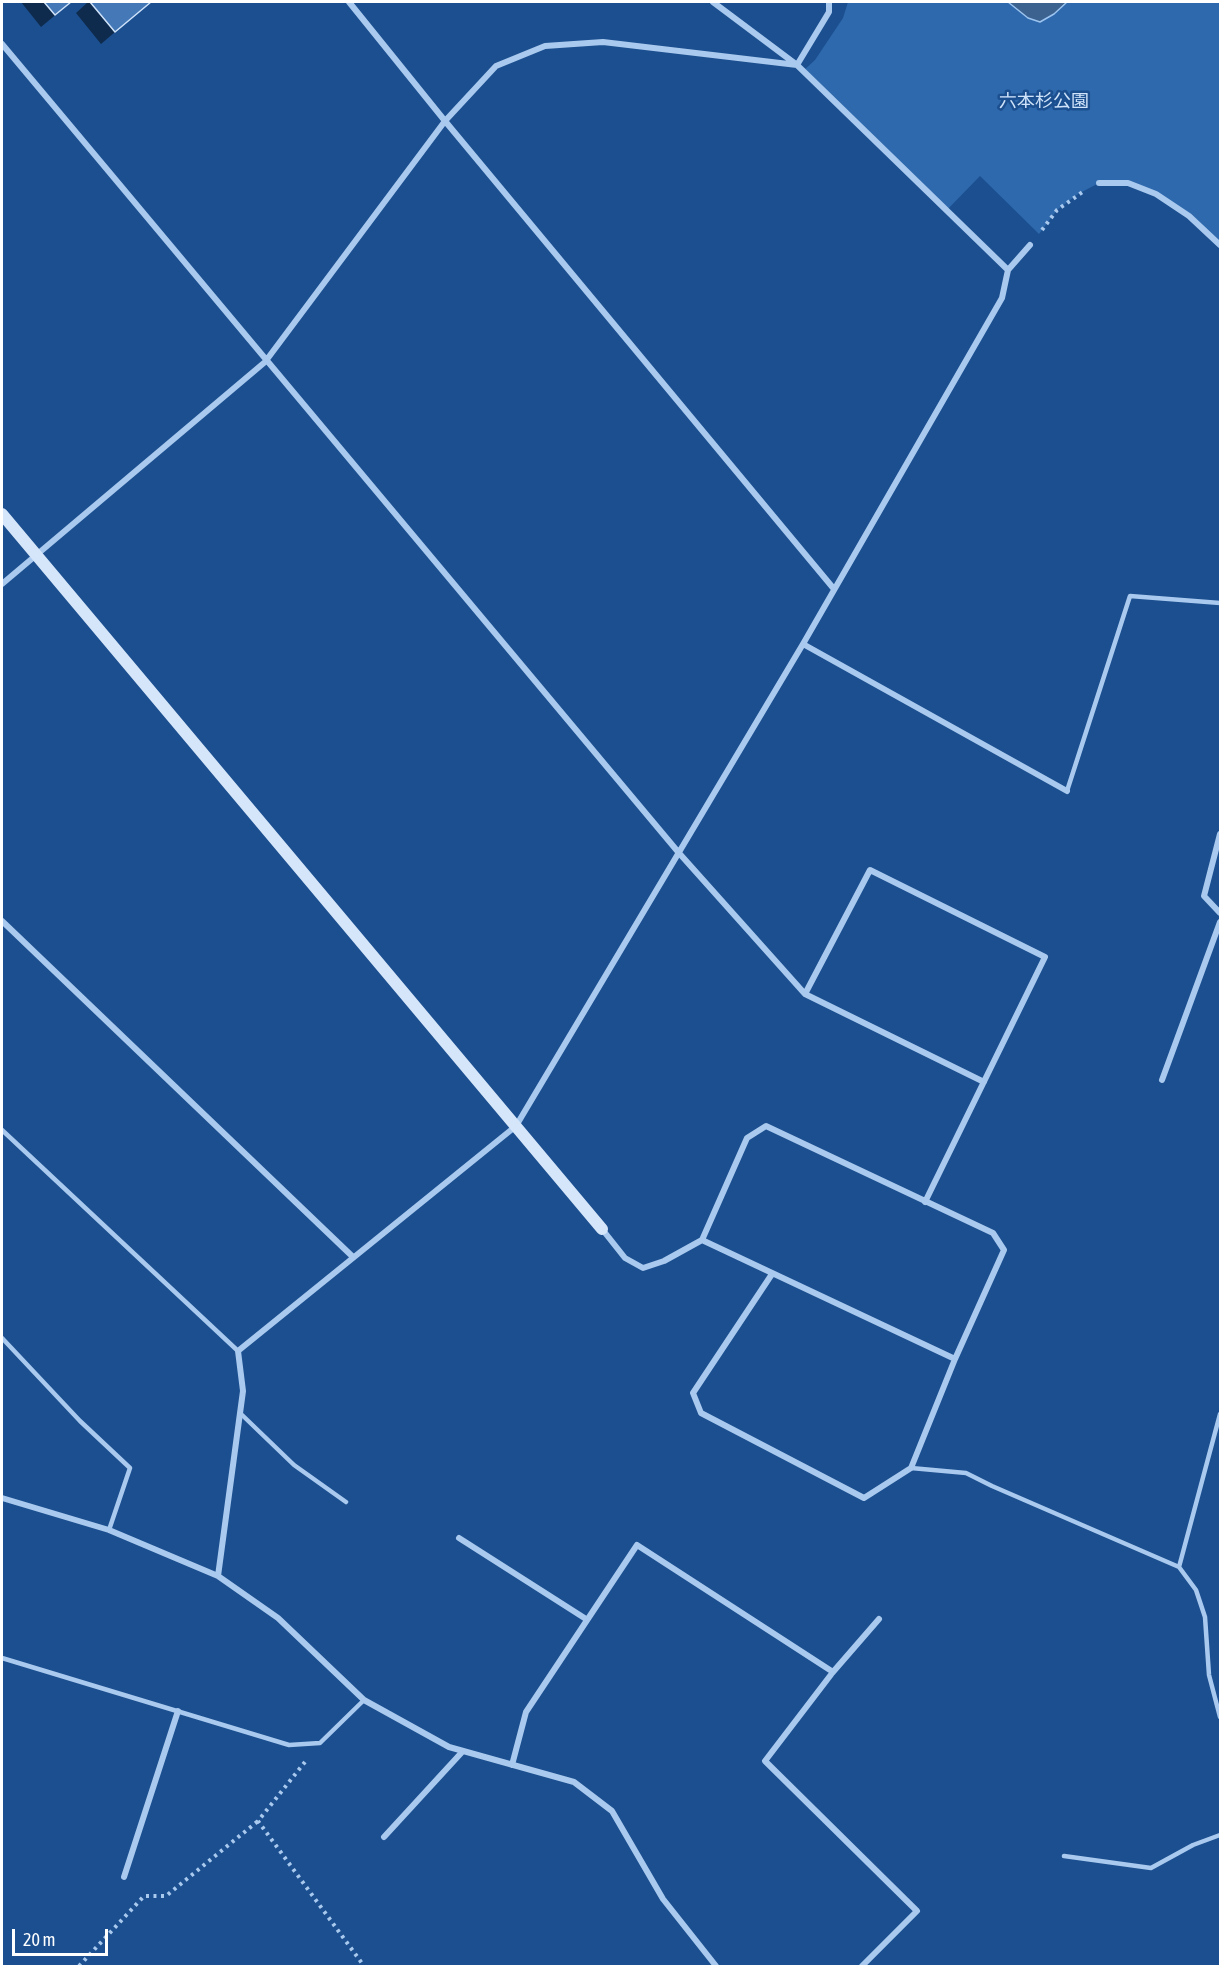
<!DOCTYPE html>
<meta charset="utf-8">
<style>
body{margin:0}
#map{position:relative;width:1222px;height:1968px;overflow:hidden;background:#1b4f8f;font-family:"Asap Condensed",sans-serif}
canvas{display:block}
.frame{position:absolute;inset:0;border:3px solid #fff;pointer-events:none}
.scale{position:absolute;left:12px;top:1929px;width:96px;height:27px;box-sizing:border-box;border:3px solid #fff;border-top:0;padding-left:8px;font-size:18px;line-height:21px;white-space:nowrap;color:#fff;-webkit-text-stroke:4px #1b4f8f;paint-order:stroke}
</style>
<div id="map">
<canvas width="1222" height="1968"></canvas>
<div class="frame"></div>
<div class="scale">20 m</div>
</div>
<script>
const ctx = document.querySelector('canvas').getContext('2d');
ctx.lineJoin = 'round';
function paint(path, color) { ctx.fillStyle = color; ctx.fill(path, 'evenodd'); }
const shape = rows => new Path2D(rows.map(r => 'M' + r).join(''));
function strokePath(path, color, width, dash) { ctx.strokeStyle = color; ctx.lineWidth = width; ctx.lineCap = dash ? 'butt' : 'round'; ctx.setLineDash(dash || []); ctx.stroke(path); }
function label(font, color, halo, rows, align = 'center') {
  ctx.font = font + ' "Asap Condensed","Noto Sans JP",sans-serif'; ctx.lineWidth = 5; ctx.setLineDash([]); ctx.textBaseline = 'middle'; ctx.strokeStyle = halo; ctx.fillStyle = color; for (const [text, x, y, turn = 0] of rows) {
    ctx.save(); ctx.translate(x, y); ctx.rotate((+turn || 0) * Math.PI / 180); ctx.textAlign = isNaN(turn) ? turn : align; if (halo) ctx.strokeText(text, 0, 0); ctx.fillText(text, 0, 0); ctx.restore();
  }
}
const green = shape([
 [848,2,1220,2,1220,245,1189,216,1156,194,1128,183,1099,183,1078,194,1057,210,1039,234,980,176,946,211,803,71,815,60,843,18]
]);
const water = shape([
 [1008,2,1067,2,1054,14,1040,22,1028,18,1008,2]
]);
const shadow = shape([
 [21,2,71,2,41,27],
 [88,2,150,2,101,44,76,13]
]);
const building = shape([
 [44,2,71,2,55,15,44,2],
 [90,2,151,2,115,32,90,2]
]);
const path = shape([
 [1042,230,1057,210,1084,191],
 [305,1762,258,1821,364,1966],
 [79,1966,144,1896,166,1896,258,1821]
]);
const lane = shape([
 [1067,791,1130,596,1220,603],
 [2,1130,238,1351],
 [2,1338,80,1421,130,1468,109,1530],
 [240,1413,294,1465,346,1502],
 [911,1468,966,1473,992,1486,1179,1567,1196,1590,1205,1617,1209,1675,1220,1717],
 [1179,1567,1220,1414],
 [2,1658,289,1745,320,1743,364,1700],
 [1064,1856,1151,1868,1193,1845,1220,1835]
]);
const street = shape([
 [349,2,445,121,834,589],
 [2,44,679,853,805,994,984,1082],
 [1099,183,1128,183,1156,194,1189,216,1220,245],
 [1008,270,1030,245],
 [2,584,265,362,445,121,496,66,545,46,603,42,797,65,829,12,829,2],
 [803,644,1067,791],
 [1220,834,1204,896,1220,913],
 [2,921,353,1257],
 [805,994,870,870,1045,957,925,1202],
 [1162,1080,1220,922],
 [602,1229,625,1258,643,1268,664,1261,702,1240,747,1138,766,1126,993,1233,1004,1250,955,1359,911,1468,864,1498,701,1413,693,1393,772,1274],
 [702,1240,955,1359],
 [2,1498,109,1530,218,1576,278,1618,364,1700,449,1747,574,1782,612,1811,663,1899,716,1966],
 [459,1538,586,1619],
 [218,1576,243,1391,238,1351,516,1126,803,644,1002,298,1008,270,797,65,713,2],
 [512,1765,526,1712,637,1545,833,1672],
 [384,1837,463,1751],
 [124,1877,178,1711],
 [862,1966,917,1911,765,1761,833,1672,879,1619]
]);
const secondary = shape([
 [2,514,602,1229]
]);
const parkNames = [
 ["六本杉公園",1044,101]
];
paint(green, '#2e69ad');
paint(water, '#3c6290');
strokePath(water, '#9cc4f0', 1.5);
paint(shadow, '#0007');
paint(building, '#4478b7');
strokePath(building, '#cfe3fa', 1.5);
strokePath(path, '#a9c9ee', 4, [3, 4.5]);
strokePath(lane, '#a9c9ee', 4.5);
strokePath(street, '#a9c9ee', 6);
strokePath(secondary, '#d6e6fa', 12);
label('18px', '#cfe3fa', '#1b4f8f', parkNames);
</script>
